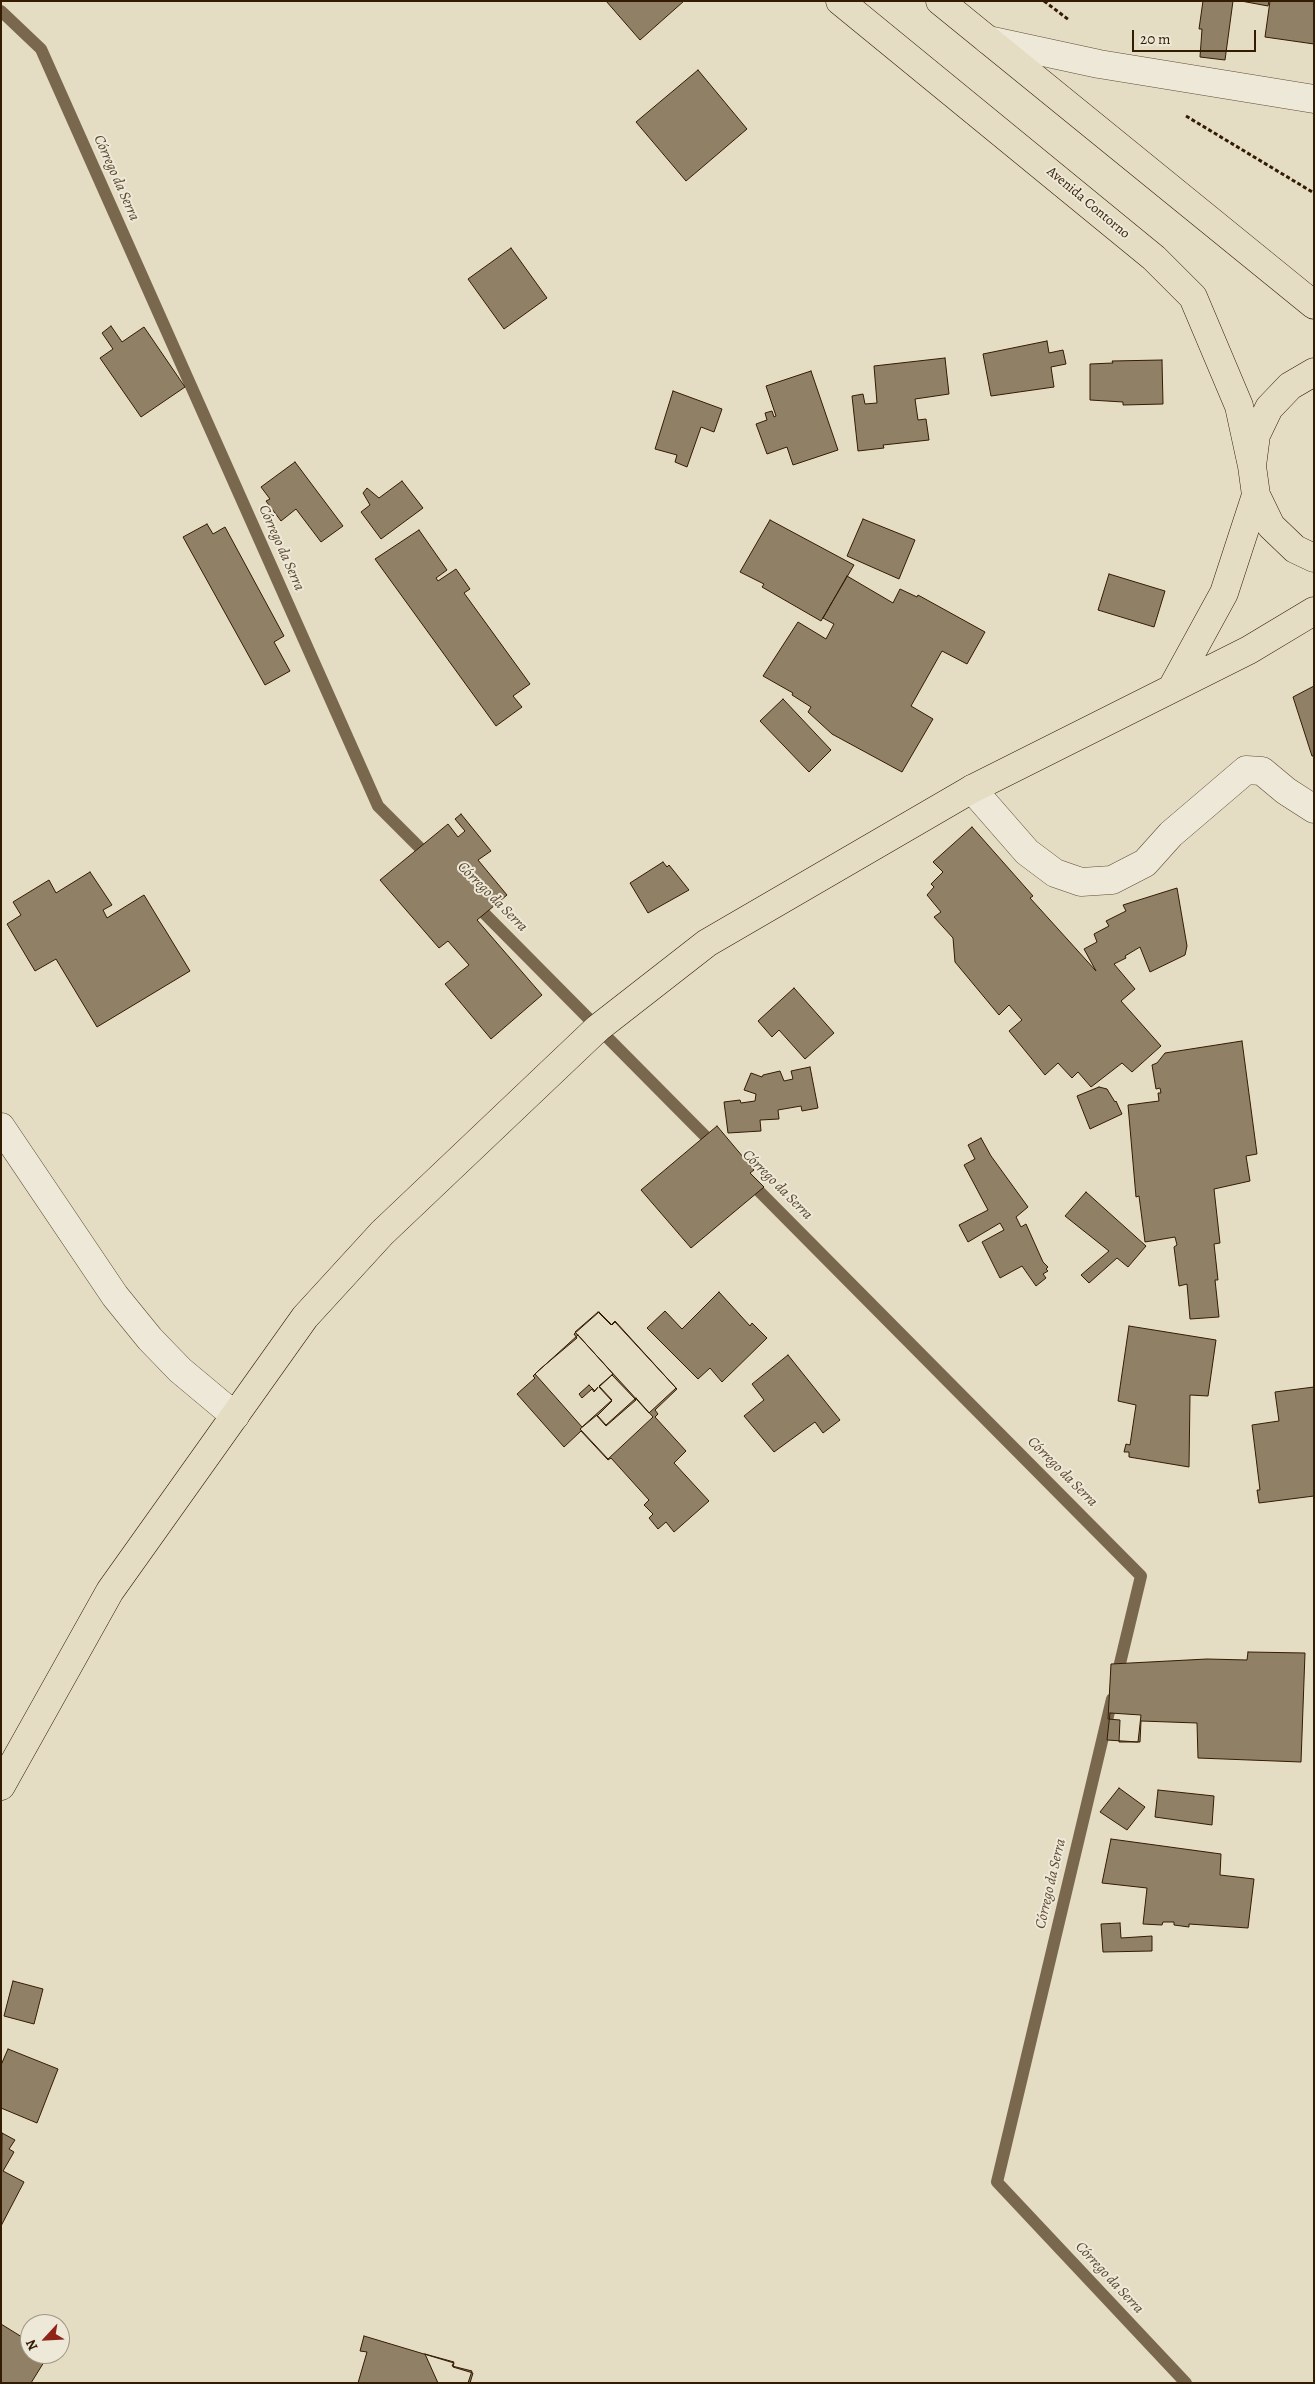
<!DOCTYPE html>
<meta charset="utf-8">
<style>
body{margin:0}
#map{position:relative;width:1315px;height:2384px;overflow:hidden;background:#e4dcc3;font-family:Alegreya,serif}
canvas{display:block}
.frame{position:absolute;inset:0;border:2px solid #341c02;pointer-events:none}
.north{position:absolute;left:20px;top:2314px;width:50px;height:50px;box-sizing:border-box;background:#ede8d8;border:1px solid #a39682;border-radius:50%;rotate:245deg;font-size:14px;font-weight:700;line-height:20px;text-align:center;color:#341c02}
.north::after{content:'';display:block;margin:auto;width:18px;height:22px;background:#8f2418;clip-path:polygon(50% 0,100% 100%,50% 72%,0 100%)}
.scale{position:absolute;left:1132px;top:30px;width:124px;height:22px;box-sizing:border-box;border:2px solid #341c02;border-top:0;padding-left:6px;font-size:15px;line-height:18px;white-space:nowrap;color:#341c02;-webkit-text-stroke:4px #ede8d8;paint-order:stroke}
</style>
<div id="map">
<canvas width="1315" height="2384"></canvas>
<div class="frame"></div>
<div class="north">N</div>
<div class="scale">20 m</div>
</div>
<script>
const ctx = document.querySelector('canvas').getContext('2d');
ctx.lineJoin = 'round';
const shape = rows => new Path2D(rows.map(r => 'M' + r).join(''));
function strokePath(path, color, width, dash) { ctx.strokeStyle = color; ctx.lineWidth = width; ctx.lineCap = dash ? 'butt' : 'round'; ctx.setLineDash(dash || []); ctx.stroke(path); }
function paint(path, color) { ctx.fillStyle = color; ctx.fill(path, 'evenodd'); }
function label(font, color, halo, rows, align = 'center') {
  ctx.font = font + ' Alegreya,serif'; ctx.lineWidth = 4; ctx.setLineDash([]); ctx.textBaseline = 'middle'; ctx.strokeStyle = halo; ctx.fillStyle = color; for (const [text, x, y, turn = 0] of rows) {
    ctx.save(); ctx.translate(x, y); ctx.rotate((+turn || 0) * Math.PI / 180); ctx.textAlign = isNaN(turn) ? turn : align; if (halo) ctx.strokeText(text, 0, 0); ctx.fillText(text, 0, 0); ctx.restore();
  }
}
const stream = shape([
 [1,11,41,49,378,806,432,860],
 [474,903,717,1148],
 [748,1180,1141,1576,1116,1680],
 [1112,1699,997,2182,1186,2383]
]);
const building = shape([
 [606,1,684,1,640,40,606,1],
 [1203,1,1233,1,1225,60,1200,57,1202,29,1199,29,1203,1],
 [1241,1,1269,1,1268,6,1241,1],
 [1270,1,1314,1,1314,44,1265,37,1270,1],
 [698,70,747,129,686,181,636,122,698,70],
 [511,248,547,298,504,329,468,279,511,248],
 [111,326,122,342,144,327,185,387,141,417,100,358,113,349,102,333,111,326],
 [1047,341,1049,353,1063,350,1066,364,1051,367,1054,387,991,396,983,354,1047,341],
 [945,358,949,394,915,399,918,420,926,419,929,440,883,445,884,448,858,451,852,396,863,394,865,404,877,403,874,366,945,358],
 [1162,360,1163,404,1123,405,1123,402,1090,400,1090,364,1113,363,1112,361,1162,360],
 [811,371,838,450,793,465,787,447,767,454,756,424,767,420,765,413,772,411,774,417,776,416,766,386,811,371],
 [673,391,722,409,714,432,701,427,687,467,675,462,677,455,655,449,673,391],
 [295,462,343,526,321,542,296,509,281,521,266,501,270,499,261,487,295,462],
 [402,481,423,508,381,539,361,512,370,505,363,493,367,488,379,498,402,481],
 [863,519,915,540,899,579,847,556,863,519],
 [770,520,854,565,821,621,762,587,764,584,740,572,770,520],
 [207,524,213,534,225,527,284,636,274,642,290,671,265,685,183,537,207,524],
 [419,530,447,570,436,578,438,581,456,569,470,589,464,593,530,684,513,696,522,707,496,726,375,559,419,530],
 [1109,574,1165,591,1154,627,1098,610,1109,574],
 [847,576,893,603,900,589,917,597,918,595,985,632,967,664,942,651,911,706,933,719,902,772,832,734,808,712,811,707,792,695,793,693,763,676,798,622,826,639,834,624,823,618,847,576],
 [1314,686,1314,756,1312,756,1293,697,1314,686],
 [783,699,831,750,809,772,760,721,783,699],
 [461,814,491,851,478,860,507,895,477,920,542,995,491,1039,445,984,469,965,448,941,439,948,380,880,448,824,458,837,465,831,455,819,461,814],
 [972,827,1033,896,1030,898,1096,971,1084,949,1097,942,1094,934,1109,926,1106,921,1126,911,1123,905,1177,888,1187,946,1185,955,1150,972,1140,947,1125,956,1126,958,1114,964,1135,989,1121,1001,1161,1046,1132,1072,1122,1063,1091,1087,1078,1072,1072,1078,1058,1063,1045,1075,1009,1031,1022,1020,1009,1005,999,1015,955,962,953,938,934,917,941,912,927,895,934,887,931,884,943,872,933,862,972,827],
 [663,862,667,867,669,865,689,890,648,913,630,883,663,862],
 [90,872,112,905,103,910,107,918,144,895,190,971,97,1027,56,959,35,971,7,924,21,915,13,902,49,880,56,893,90,872],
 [794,988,834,1033,805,1059,779,1030,772,1037,758,1021,794,988],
 [1242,1041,1257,1154,1246,1156,1250,1181,1214,1189,1220,1243,1214,1244,1218,1280,1215,1280,1219,1317,1190,1319,1187,1284,1179,1286,1174,1247,1177,1245,1175,1237,1145,1242,1139,1196,1136,1197,1128,1105,1159,1101,1158,1093,1161,1093,1160,1088,1156,1089,1152,1065,1157,1063,1165,1053,1242,1041],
 [810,1067,818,1108,802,1111,801,1106,778,1110,779,1119,760,1120,761,1131,728,1133,724,1102,740,1100,741,1103,755,1101,756,1094,744,1090,751,1073,762,1077,763,1075,780,1071,784,1081,793,1079,791,1071,810,1067],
 [1099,1087,1107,1089,1115,1102,1116,1101,1122,1114,1090,1129,1077,1096,1099,1087],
 [717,1126,754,1170,750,1173,764,1187,691,1248,641,1190,717,1126],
 [981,1138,991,1156,1028,1207,1016,1217,1021,1227,1026,1224,1043,1262,1048,1267,1046,1269,1048,1271,1043,1274,1046,1278,1036,1286,1022,1266,1000,1278,982,1242,1004,1230,1000,1223,968,1242,959,1225,988,1210,964,1165,975,1159,968,1145,981,1138],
 [1086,1192,1146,1246,1128,1267,1117,1258,1089,1283,1081,1275,1109,1251,1065,1216,1086,1192],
 [719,1292,750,1326,752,1323,767,1338,722,1382,710,1368,698,1379,647,1328,665,1311,682,1329,719,1292],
 [598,1312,611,1325,615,1321,676,1388,649,1413,575,1332,598,1312],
 [599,1312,612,1325,615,1322,677,1389,655,1410,658,1414,655,1417,686,1451,674,1463,709,1501,674,1532,666,1522,658,1529,649,1518,653,1514,644,1505,649,1500,611,1458,608,1460,581,1431,564,1447,517,1394,535,1378,533,1376,539,1370,577,1338,574,1334,599,1312],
 [612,1375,636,1400,606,1426,597,1416,612,1401,599,1387,612,1375],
 [1129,1326,1216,1340,1208,1396,1190,1395,1189,1467,1129,1457,1129,1452,1124,1452,1126,1444,1130,1445,1136,1405,1118,1401,1129,1326],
 [578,1335,613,1374,599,1386,612,1400,582,1427,535,1374,578,1335],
 [589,1385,595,1391,598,1387,594,1392,592,1389,582,1398,579,1394,589,1385],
 [788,1355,840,1420,823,1433,815,1422,774,1452,744,1416,764,1400,752,1384,788,1355],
 [1314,1387,1314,1496,1259,1503,1257,1490,1260,1490,1252,1425,1279,1421,1275,1392,1314,1387],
 [636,1398,653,1417,608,1459,580,1429,597,1415,606,1425,636,1398],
 [1248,1652,1305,1653,1301,1762,1198,1758,1197,1723,1141,1721,1140,1742,1119,1742,1120,1720,1108,1719,1111,1664,1207,1659,1247,1660,1248,1652],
 [1110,1713,1141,1715,1138,1742,1107,1740,1110,1713],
 [1119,1788,1145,1807,1127,1830,1100,1812,1119,1788],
 [1158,1790,1214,1796,1212,1825,1155,1817,1158,1790],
 [1111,1839,1221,1854,1220,1875,1254,1879,1248,1928,1189,1924,1189,1927,1174,1925,1174,1922,1163,1922,1162,1925,1143,1924,1147,1888,1102,1883,1111,1839],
 [1120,1923,1121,1938,1152,1936,1152,1951,1103,1952,1101,1924,1120,1923],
 [13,1981,43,1989,34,2024,4,2016,13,1981],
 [8,2049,58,2069,37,2123,1,2108,1,2065,8,2049],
 [2,2133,15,2140,9,2149,14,2152,3,2171,24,2182,1,2226,2,2133],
 [1,2324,30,2342,30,2354,49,2354,31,2383,1,2383,1,2324],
 [364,2336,454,2363,453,2367,473,2373,470,2383,358,2383,367,2352,360,2351,364,2336],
 [425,2354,454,2362,452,2366,472,2371,468,2383,438,2383,425,2354]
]);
const path = shape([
 [1044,1,1069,20],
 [1186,116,1314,193]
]);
const minor = shape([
 [988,40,1099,64,1314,99],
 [972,789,1027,852,1055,873,1081,882,1112,880,1145,863,1171,834,1246,770,1262,771,1286,791,1314,809],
 [1,1127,115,1296,150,1339,180,1370,235,1416]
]);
const major = shape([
 [840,1,1154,258,1193,297,1239,406,1252,466],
 [940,1,1314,305],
 [1314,372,1290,386,1269,408,1256,435,1252,466,1256,495,1271,526,1295,549,1314,558],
 [1172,688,1224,593,1256,495],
 [1,1786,110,1591,305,1317,382,1233,598,1028,707,943,972,789,1249,650,1314,611]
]);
const streetNames = [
 ["Avenida Contorno",1088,203,40]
];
const waterNames = [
 ["Córrego da Serra",116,178,66],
 ["Córrego da Serra",281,548,66],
 ["Córrego da Serra",492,897,45],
 ["Córrego da Serra",777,1185,45],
 ["Córrego da Serra",1062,1472,45],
 ["Córrego da Serra",1051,1884,-77],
 ["Córrego da Serra",1109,2278,47]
];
strokePath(stream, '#7a684e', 12);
paint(building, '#908066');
strokePath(building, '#341c02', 1);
strokePath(minor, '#604c32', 29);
strokePath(major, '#341c02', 29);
strokePath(path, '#341c02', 3, [4, 2.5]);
strokePath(minor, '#ede8d8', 28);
strokePath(major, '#e4dcc3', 28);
label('14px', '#341c02', '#ede8d8', streetNames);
label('italic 15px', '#5d482e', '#ede8d8', waterNames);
</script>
